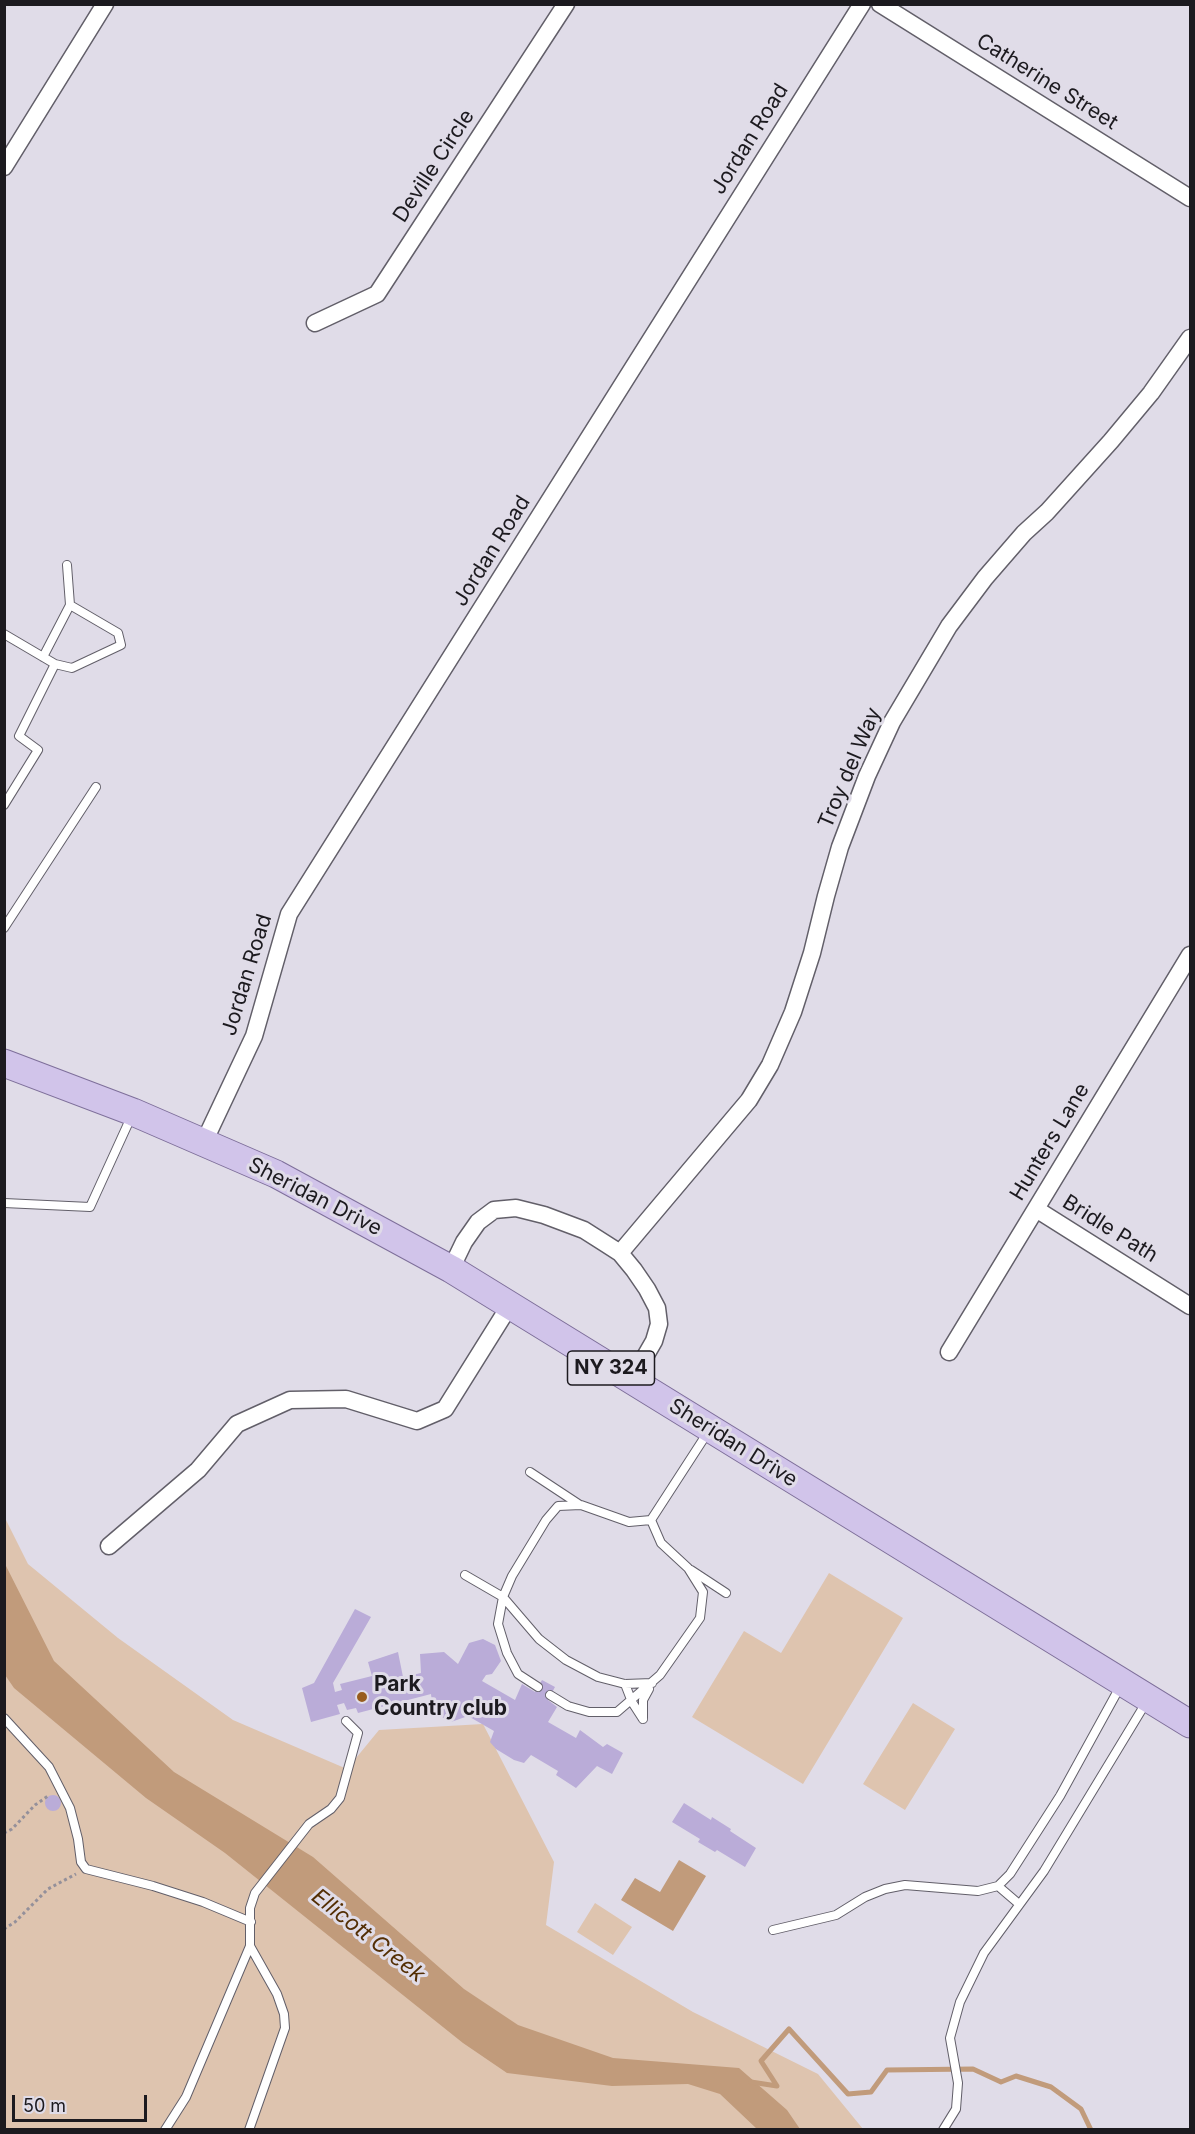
<!DOCTYPE html>
<style>
body{margin:0}
#map{position:relative;width:1195px;height:2134px;overflow:hidden;background:#e0dce8;font-family:Inter,sans-serif}
canvas{display:block}
.frame{position:absolute;inset:0;border:6px solid #1c1a1f;pointer-events:none}
.scale{position:absolute;left:12px;top:2095px;width:135px;height:27px;box-sizing:border-box;border:3px solid #1c1a1f;border-top:0;padding-left:8px;font-size:18px;line-height:21px;white-space:nowrap;color:#1c1a1f;-webkit-text-stroke:4px #e0dce8;paint-order:stroke}
</style>
<div id="map">
<canvas width="1195" height="2134"></canvas>
<div class="frame"></div>
<div class="scale">50 m</div>
</div>
<script>
const ctx = document.querySelector('canvas').getContext('2d');
ctx.lineJoin = 'round';
function paint(path, color) { ctx.fillStyle = color; ctx.fill(path, 'evenodd'); }
const shape = rows => new Path2D(rows.map(r => 'M' + r).join(''));
function strokePath(path, color, width, dash) { ctx.strokeStyle = color; ctx.lineWidth = width; ctx.lineCap = dash ? 'butt' : 'round'; ctx.setLineDash(dash || []); ctx.stroke(path); }
function label(font, color, halo, rows, align = 'center') {
  ctx.font = font + ' Inter,sans-serif'; ctx.lineWidth = 6; ctx.setLineDash([]); ctx.textBaseline = 'middle'; ctx.strokeStyle = halo; ctx.fillStyle = color; for (const [text, x, y, turn = 0] of rows) {
    ctx.save(); ctx.translate(x, y); ctx.rotate((+turn || 0) * Math.PI / 180); ctx.textAlign = isNaN(turn) ? turn : align; if (halo) ctx.strokeText(text, 0, 0); ctx.fillText(text, 0, 0); ctx.restore();
  }
}
const green = shape([
 [4,1516,28,1564,118,1638,233,1720,347,1769,379,1730,483,1724,554,1862,546,1925,693,2012,818,2074,863,2129,5,2129],
 [829,1573,903,1618,803,1784,692,1717,744,1631,781,1653],
 [913,1703,955,1729,905,1810,863,1784],
 [595,1903,632,1927,613,1955,577,1932]
]);
const water = shape([
 [4,1562,54,1661,174,1772,313,1857,464,1989,518,2025,613,2058,739,2068,787,2110,800,2129,757,2129,720,2094,688,2084,612,2086,507,2073,463,2043,225,1853,146,1798,14,1688,5,1675],
 [679,1860,706,1876,673,1931,621,1900,635,1878,660,1892]
]);
const stream = shape([
 [751,2082,777,2086,761,2061,789,2029,848,2094,871,2092,887,2070,973,2069,1001,2082,1016,2076,1051,2087,1081,2109,1091,2130]
]);
const building = shape([
 [355,1609,371,1617,333,1683,335,1692,342,1690,340,1684,372,1676,368,1662,398,1652,403,1677,421,1673,420,1654,444,1652,458,1664,469,1643,483,1639,495,1645,501,1661,492,1674,486,1675,482,1681,515,1700,522,1684,535,1692,542,1680,555,1687,548,1700,557,1707,548,1722,576,1738,580,1730,603,1747,607,1744,623,1753,612,1774,597,1766,576,1788,556,1775,558,1771,531,1755,524,1763,514,1760,496,1749,490,1742,494,1731,468,1716,451,1722,433,1712,431,1694,358,1713,356,1708,347,1710,344,1703,337,1705,340,1714,311,1722,302,1688,314,1683],
 '45 1803a8 8 0 1 1 16 0a8 8 0 1 1-16 0Z',
 [684,1803,711,1820,712,1817,731,1829,730,1831,756,1848,745,1867,717,1850,715,1852,698,1842,700,1839,672,1822]
]);
const path = shape([
 [4,1833,12,1829,35,1805,48,1796],
 [4,1929,15,1922,48,1889,76,1874]
]);
const lane = shape([
 [4,634,55,664,19,736,38,750,4,805],
 [43,657,70,605,67,565],
 [55,664,72,668,121,645,118,633,70,605],
 [4,928,96,787],
 [4,1203,90,1207,132,1115],
 [530,1472,580,1505],
 [651,1520,708,1432],
 [691,1570,726,1593],
 [465,1575,503,1597,539,1639,566,1660,598,1677,625,1684,652,1683],
 [625,1684,632,1702,643,1719],
 [538,1687,518,1674,507,1653,498,1624,503,1597,512,1576,546,1520,558,1506,581,1505,629,1522,651,1520,661,1543,688,1568,703,1592,700,1618,660,1675,617,1712,589,1712,568,1706,550,1695],
 [4,1718,49,1767,70,1808,78,1839,81,1862,86,1869,153,1886,203,1902,251,1922],
 [643,1719,643,1700,649,1689],
 [998,1886,1019,1904],
 [773,1930,836,1915,865,1897,885,1889,905,1885,978,1891,998,1886,1010,1874,1060,1796,1121,1685],
 [165,2130,186,2097,250,1946],
 [249,2130,285,2028,284,2014,277,1994,250,1946,250,1908,255,1893,309,1824,331,1809,340,1798,358,1733,346,1721],
 [943,2130,956,2109,958,2083,950,2038,960,2002,984,1953,1044,1871,1147,1701]
]);
const street = shape([
 [880,4,1190,198],
 [4,167,105,4],
 [315,323,377,294,566,4],
 [204,1142,254,1036,289,914,862,4],
 [1036,1209,1190,1306],
 [620,1253,749,1100,770,1065,793,1012,812,953,826,896,840,847,867,776,892,722,949,626,985,578,1024,533,1047,512,1111,441,1151,393,1190,338],
 [451,1269,464,1242,478,1222,494,1210,516,1208,544,1215,584,1230,606,1244,620,1253,634,1270,647,1289,657,1308,659,1324,654,1341,631,1381],
 [949,1352,1190,955],
 [109,1546,198,1470,237,1424,290,1400,346,1399,417,1421,445,1409,510,1305]
]);
const primary = shape([
 [4,1063,133,1112,276,1174,451,1269,1190,1724]
]);
const markers = [
 [362,1697,6,"#985d1e"]
];
const shields = [
 [611,1368,87]
];
const shieldNames = [
 ["NY 324",611,1368]
];
const streetNames = [
 ["Catherine Street",1047,82,32],
 ["Jordan Road",750,139,-58],
 ["Deville Circle",434,166,-57],
 ["Jordan Road",492,551,-58],
 ["Troy del Way",850,768,-67],
 ["Jordan Road",247,975,-73],
 ["Hunters Lane",1050,1142,-59],
 ["Sheridan Drive",315,1197,27],
 ["Bridle Path",1110,1229,32],
 ["Sheridan Drive",733,1443,32]
];
const poiNames = [
 ["Park",374,1685],
 ["Country club",374,1709]
];
const waterNames = [
 ["Ellicott Creek",368,1936,38]
];
paint(green, '#dec4af');
paint(water, '#c19b7b');
strokePath(stream, '#c19b7b', 5);
paint(building, '#baacd8');
strokePath(lane, '#625f69', 10);
strokePath(street, '#625f69', 19);
strokePath(primary, '#7e6f9a', 29);
strokePath(path, '#94909a', 3, [3, 3]);
strokePath(lane, '#fff', 8);
strokePath(street, '#fff', 16);
strokePath(primary, '#d1c4ea', 27);
for (const [x, y, r, color] of markers) { const dot = new Path2D(); dot.arc(x, y, r, 0, 2 * Math.PI); ctx.fillStyle = color; ctx.fill(dot); strokePath(dot, '#e0dce8', 2); }
for (const [x, y, w] of shields) { const box = new Path2D(); box.roundRect(x - w / 2, y - 17, w, 34, 4.5); ctx.fillStyle = '#e0dce8'; ctx.fill(box); strokePath(box, '#1c1a1f', 1.5); }
label('bold 20px', '#1c1a1f', null, shieldNames);
label('21px', '#1c1a1f', '#e0dce8', streetNames);
label('bold 21px', '#1c1a1f', '#e0dce8', poiNames, 'left');
label('italic 22px', '#532e04', '#e0dce8', waterNames);
</script>
